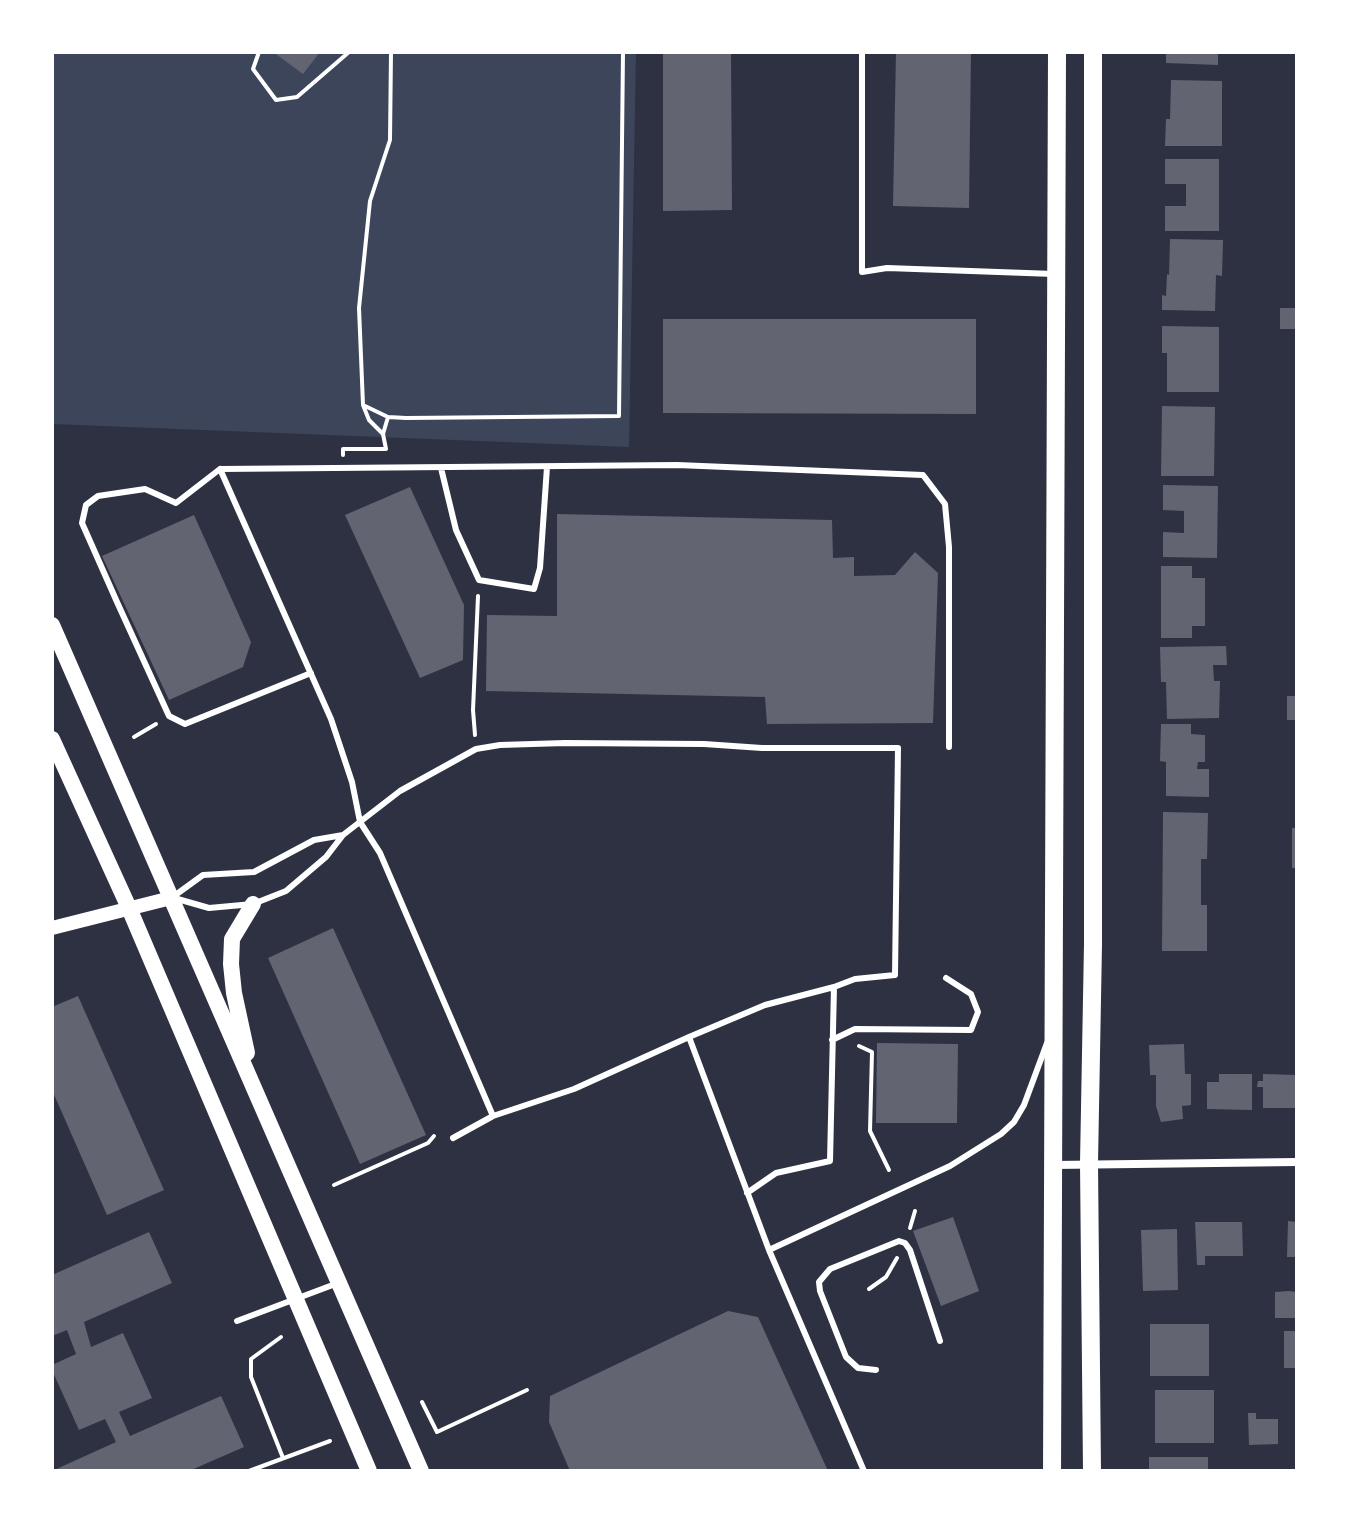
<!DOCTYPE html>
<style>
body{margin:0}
#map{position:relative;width:1349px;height:1523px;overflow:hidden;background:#2d3142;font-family:"Titillium Web",sans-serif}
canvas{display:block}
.frame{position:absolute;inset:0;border:54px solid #fff;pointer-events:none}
</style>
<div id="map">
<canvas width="1349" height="1523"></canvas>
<div class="frame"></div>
</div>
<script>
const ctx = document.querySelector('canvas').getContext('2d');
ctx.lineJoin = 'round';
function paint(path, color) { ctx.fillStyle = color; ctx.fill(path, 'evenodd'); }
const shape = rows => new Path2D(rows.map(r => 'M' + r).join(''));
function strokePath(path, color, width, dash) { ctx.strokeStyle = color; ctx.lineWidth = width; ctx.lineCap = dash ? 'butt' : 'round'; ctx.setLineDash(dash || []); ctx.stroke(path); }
const green = shape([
 [52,52,636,52,629,447,52,424]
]);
const building = shape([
 [273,52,320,52,303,74],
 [663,52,731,52,732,210,663,211],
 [896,52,971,52,969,208,893,206],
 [1166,52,1218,52,1218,65,1166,63],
 [1171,80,1222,81,1222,146,1165,146,1166,119,1170,119],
 [1165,159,1219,159,1219,231,1165,231,1165,206,1186,206,1186,184,1165,184],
 [1170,239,1223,240,1222,276,1216,275,1215,311,1162,310,1162,295,1166,296,1167,274,1169,275],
 [1280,308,1297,308,1297,329,1280,329],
 [663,319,976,319,976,414,663,413],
 [1162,326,1219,327,1219,392,1167,392,1167,353,1162,353],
 [1162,406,1215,407,1214,476,1161,476],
 [1163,485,1218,486,1217,558,1163,557,1163,532,1184,533,1184,511,1163,510],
 [410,487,464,605,463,660,420,678,345,515],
 [557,514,832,520,833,558,854,557,854,576,895,575,915,552,938,573,933,723,767,724,765,697,486,691,487,615,557,616],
 [194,515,251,642,243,667,169,700,102,556],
 [1161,566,1192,566,1192,578,1205,578,1205,626,1192,626,1192,638,1161,638],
 [1226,646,1227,665,1213,665,1214,681,1220,681,1219,718,1167,719,1166,682,1161,682,1160,647],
 [1287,696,1297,696,1297,720,1287,720],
 [1161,724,1191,724,1191,734,1205,735,1205,762,1198,762,1197,769,1209,769,1209,797,1166,796,1166,762,1160,761],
 [1163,812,1208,813,1207,859,1201,859,1201,905,1207,905,1207,951,1162,951],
 [1292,828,1297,828,1297,868,1292,868],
 [333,928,426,1135,360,1164,268,958],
 [78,996,164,1190,107,1215,52,1090,52,1007],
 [877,1043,958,1044,957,1123,876,1123],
 [1184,1044,1185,1074,1191,1074,1191,1105,1182,1106,1183,1119,1161,1122,1156,1106,1156,1075,1150,1075,1149,1045],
 [1219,1074,1252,1074,1252,1110,1207,1109,1207,1082,1219,1082],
 [1263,1074,1297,1075,1297,1108,1263,1108,1263,1087,1257,1087,1258,1081,1263,1081],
 [953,1217,979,1291,941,1306,913,1231],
 [1288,1221,1297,1222,1297,1257,1287,1257],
 [1195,1222,1242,1222,1243,1256,1205,1256,1205,1265,1197,1265],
 [1177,1229,1178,1290,1143,1291,1141,1230],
 [149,1232,172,1283,84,1322,91,1347,123,1333,152,1398,119,1412,130,1436,221,1396,244,1447,189,1471,52,1471,116,1442,105,1419,79,1430,52,1370,52,1365,76,1354,67,1330,52,1336,52,1275],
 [1289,1291,1297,1292,1297,1318,1275,1318,1275,1292],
 [728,1311,758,1317,828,1471,570,1471,549,1422,550,1396],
 [1150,1324,1209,1324,1209,1376,1150,1376],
 [1284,1331,1297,1331,1297,1368,1284,1368],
 [1155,1390,1214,1390,1214,1443,1155,1443],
 [1248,1413,1256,1413,1256,1419,1278,1419,1278,1444,1249,1445],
 [1149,1457,1208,1457,1208,1471,1149,1471]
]);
const path = shape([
 [259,52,253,69,276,100,297,97,349,52],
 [363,405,359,308,370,201,390,140,391,52],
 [388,417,383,434,369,420,363,405,388,417,406,418,619,416,623,52],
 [343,455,343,449,386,449,383,434],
 [475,735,473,710,478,596],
 [134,737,156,724],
 [859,1046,872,1052,870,1131,889,1170],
 [334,1185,428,1143,434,1136],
 [910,1228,915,1211],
 [869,1289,886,1277,897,1258],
 [281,1337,251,1359,251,1377,283,1458],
 [422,1402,437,1432,527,1390],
 [249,1471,330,1441]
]);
const service = shape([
 [862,52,862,272,887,268,1054,274],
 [441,468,456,530,479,580,534,589,540,568,547,467],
 [220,469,176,503,145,489,98,496,86,505,82,523,117,602,169,716,185,724,311,673],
 [174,896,203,875,254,872,314,840,343,835],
 [174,898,209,908,253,904,286,891,326,857,343,835,400,791,476,749,500,745,565,743,704,744,762,748,898,748,895,975,855,979,834,987,830,1161,776,1173,747,1193],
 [689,1037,765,1005,834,987],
 [832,1040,855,1029,971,1030,978,1012,971,994,946,978],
 [493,1116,380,853,360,822,352,782,331,719,220,469,677,465,923,475,945,504,949,547,949,747],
 [453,1138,493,1116,574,1089,689,1037,769,1250,950,1166,1001,1134,1014,1122,1024,1105,1047,1043],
 [769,1250,864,1471],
 [237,1321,338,1283],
 [876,1370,858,1368,846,1357,820,1291,819,1282,830,1269,899,1241,905,1243,910,1250,940,1341]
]);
const minor = shape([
 [1054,1165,1297,1162]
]);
const tertiary = shape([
 [52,928,171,898]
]);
const secondary = shape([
 [52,625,421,1471],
 [52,739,129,908,369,1471],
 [247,1053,234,993,231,964,232,939,253,904]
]);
const primary = shape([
 [1052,1471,1057,52],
 [1092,1471,1089,1163,1093,944,1093,52]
]);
paint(green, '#3c4559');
paint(building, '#626471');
strokePath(path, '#fff', 4);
strokePath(service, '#fff', 6);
strokePath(minor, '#fff', 8);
strokePath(tertiary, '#fff', 14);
strokePath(secondary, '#fff', 16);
strokePath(primary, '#fff', 18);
</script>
